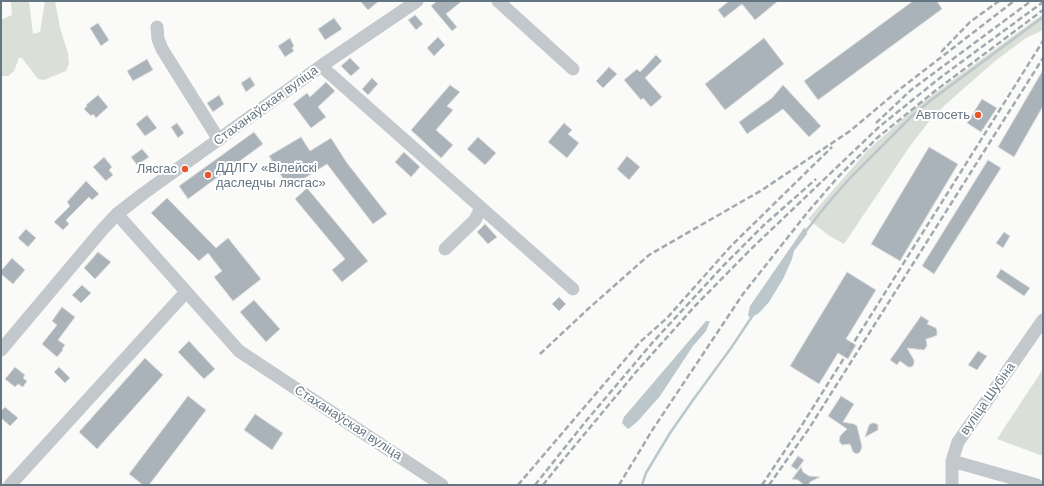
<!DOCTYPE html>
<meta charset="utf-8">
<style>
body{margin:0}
#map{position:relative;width:1044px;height:486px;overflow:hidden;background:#fafaf8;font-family:Arial,sans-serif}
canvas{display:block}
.frame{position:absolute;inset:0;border:2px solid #657683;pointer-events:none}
</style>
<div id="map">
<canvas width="1044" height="486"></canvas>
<div class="frame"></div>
</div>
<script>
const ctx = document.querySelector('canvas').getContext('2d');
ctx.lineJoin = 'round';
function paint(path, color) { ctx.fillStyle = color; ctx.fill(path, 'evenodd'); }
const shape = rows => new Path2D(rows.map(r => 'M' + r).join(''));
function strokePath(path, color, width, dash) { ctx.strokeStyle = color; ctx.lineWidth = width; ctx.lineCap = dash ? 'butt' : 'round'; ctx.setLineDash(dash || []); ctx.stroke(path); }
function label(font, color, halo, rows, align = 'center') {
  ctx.font = font + ' Arial,sans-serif'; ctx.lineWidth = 4; ctx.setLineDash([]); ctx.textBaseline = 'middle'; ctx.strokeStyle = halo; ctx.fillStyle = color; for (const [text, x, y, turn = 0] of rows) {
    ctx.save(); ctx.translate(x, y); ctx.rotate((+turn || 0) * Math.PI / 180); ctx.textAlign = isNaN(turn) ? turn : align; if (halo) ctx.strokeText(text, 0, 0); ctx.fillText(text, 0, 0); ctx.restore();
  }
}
const green = shape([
 [11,1,29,1,33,34,40,32,45,1,55,1,60,28,68,53,69,64,66,71,44,80,38,79,22,58,19,58,14,71,8,76,1,76,1,20,12,15],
 [1043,14,1043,30,1026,38,995,61,945,105,927,124,910,146,844,244,828,235,808,219,867,151,916,107],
 [1043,369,1043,456,997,439]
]);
const water = shape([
 [804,228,807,229,807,234,794,251,792,259,783,279,769,302,758,314,749,317,748,315,750,306],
 [706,321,710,321,706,331,693,346,660,396,638,421,631,427,628,429,622,423,624,417]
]);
const stream = shape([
 [806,231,828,203,852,176,911,117,930,101,1043,17],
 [642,485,646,473,670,433,693,400,731,348,753,315]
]);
const building = shape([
 [360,1,379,1,368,10,360,1],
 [437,1,462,1,446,14,457,27,452,31,431,6,437,1],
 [729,1,778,1,755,20,742,4,724,18,718,10,729,1],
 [913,1,937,1,942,9,818,100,804,81,913,1],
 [415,15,423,24,416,30,408,20,415,15],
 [334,18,342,29,325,40,318,29,334,18],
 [98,23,109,40,101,46,90,28,98,23],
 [438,37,445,45,434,56,427,48,438,37],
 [290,38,294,46,292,48,294,51,285,57,278,46,290,38],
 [764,38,784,64,725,110,705,84,764,38],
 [656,55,662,61,645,78,662,97,651,107,643,98,641,100,624,80,637,69,640,72,656,55],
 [350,58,360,68,351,76,341,66,350,58],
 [147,59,153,70,133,81,127,71,147,59],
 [609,67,617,74,603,88,596,81,609,67],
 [1043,70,1043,106,1014,157,998,147,1043,70],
 [250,77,255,85,246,92,241,83,250,77],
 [372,78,378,84,368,95,362,89,372,78],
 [326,82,335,91,318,107,326,117,311,128,293,104,307,93,310,97,326,82],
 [450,85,460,92,447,106,453,110,436,130,453,145,441,158,411,130,450,85],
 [783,85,821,126,809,137,783,109,747,134,739,122,772,98,783,85],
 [98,95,108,107,96,118,93,114,91,116,84,109,87,106,86,105,98,95],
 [219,95,224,104,213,112,207,103,219,95],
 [982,99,997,108,981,132,967,123,982,99],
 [147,115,157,128,145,136,136,124,147,115],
 [177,123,184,133,178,138,171,127,177,123],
 [564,123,572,130,568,134,579,143,567,158,548,142,564,123],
 [254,132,263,144,188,199,179,186,254,132],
 [301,137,310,151,331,138,347,163,387,214,373,224,327,164,289,188,269,156,301,137],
 [478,137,496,153,485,165,467,149,478,137],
 [929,147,958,164,900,261,871,244,929,147],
 [142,149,149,157,137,165,131,157,142,149],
 [404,152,420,167,411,177,395,162,404,152],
 [627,156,640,167,629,180,617,169,627,156],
 [104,157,112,167,109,170,113,175,106,181,93,167,104,157],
 [988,160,1001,168,934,274,922,266,988,160],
 [86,181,99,194,92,200,89,197,66,220,69,224,63,230,54,222,70,206,67,202,86,181],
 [307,188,368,261,342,282,332,270,345,259,295,199,307,188],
 [167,198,216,248,228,238,261,279,233,301,214,277,222,271,208,253,199,261,151,213,167,198],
 [485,224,497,237,488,244,477,232,485,224],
 [26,229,36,238,28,247,18,238,26,229],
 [1004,232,1010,236,1003,248,996,243,1004,232],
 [98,252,111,262,95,279,84,268,98,252],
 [12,258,25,270,13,284,1,274,1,271,12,258],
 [1001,269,1030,288,1024,296,996,277,1001,269],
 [847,272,876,290,846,339,856,345,848,359,838,353,819,384,790,366,847,272],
 [82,285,91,293,81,303,72,295,82,285],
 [559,297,566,304,559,311,552,304,559,297],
 [254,300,280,329,266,342,240,312,254,300],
 [62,307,75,317,58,340,65,345,62,349,63,350,57,357,42,344,57,325,52,321,62,307],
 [921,316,929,321,927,324,936,328,937,331,937,335,933,337,926,339,927,346,924,350,907,348,914,360,914,364,912,367,908,367,900,361,897,365,890,360,921,316],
 [189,341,215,369,204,379,178,352,189,341],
 [978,351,987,356,977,370,968,365,978,351],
 [145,358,163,375,97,449,79,432,145,358],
 [15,367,25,375,23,378,27,381,23,387,18,384,15,387,5,379,15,367],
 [59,367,70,378,65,383,54,372,59,367],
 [188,396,206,410,149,485,143,485,129,474,188,396],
 [841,396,854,404,843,422,854,424,857,426,862,447,860,452,857,454,853,452,850,444,842,445,839,441,840,436,847,429,828,416,841,396],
 [5,407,18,418,10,426,1,418,1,411,5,407],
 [255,414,283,433,272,450,244,430,255,414],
 [872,423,875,423,878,425,878,430,865,437,869,425,872,423],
 [798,456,804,460,797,470,791,466,798,456],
 [801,467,803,472,809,476,820,477,810,482,809,485,804,485,798,480,792,479,801,467]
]);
const minor = shape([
 [498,1,573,69],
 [157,27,158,39,162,49,219,140],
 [321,66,573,289],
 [117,214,239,351,442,485],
 [445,249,475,220,481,208],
 [1,350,102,230,117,214,144,193,321,66,417,1],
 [952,461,1037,485],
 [10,485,186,292],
 [952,485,952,461,958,442,1043,320]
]);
const rail = shape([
 [941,52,970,22,999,1],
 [876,123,911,90,1031,1],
 [540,354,588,309,649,255,762,190,850,131,900,89,1014,1],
 [518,485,640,342,667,318,731,246,832,147],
 [535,485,586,421,653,342,724,265,764,225,816,179],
 [543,485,558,466,636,372,695,306,750,250,879,127,941,77,1043,2],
 [619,485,653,429,743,294,807,213,838,177,877,138,935,91,1043,10],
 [762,485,802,425,1043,41],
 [769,485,808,430,1043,58]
]);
const markers = [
 [978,115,4,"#e4572e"],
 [185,169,4,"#e4572e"],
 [208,175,4,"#e4572e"]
];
const streetNames = [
 ["Стаханаўская вуліца",266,106,-36],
 ["вуліца Шубіна",988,399,-55],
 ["Стаханаўская вуліца",348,423,33]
];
const poiNames = [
 ["Автосеть",970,115],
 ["ДДЛГУ «Вілейскі",216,168,"left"],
 ["даследчы лясгас»",216,183,"left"],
 ["Лясгас",177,169]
];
paint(green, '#dadfd7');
paint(water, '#bbc7cb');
strokePath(stream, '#bbc7cb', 2.5);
paint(building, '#aab3b9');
strokePath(building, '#dcdcda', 1);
strokePath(minor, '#c3c8cc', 13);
strokePath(rail, '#a2aab0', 2.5, [6, 3]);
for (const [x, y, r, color] of markers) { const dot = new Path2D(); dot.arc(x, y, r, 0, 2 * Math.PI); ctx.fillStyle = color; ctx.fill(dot); strokePath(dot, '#fff', 1.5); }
label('13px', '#657683', '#fff', streetNames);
label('13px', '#657683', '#fff', poiNames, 'right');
</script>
